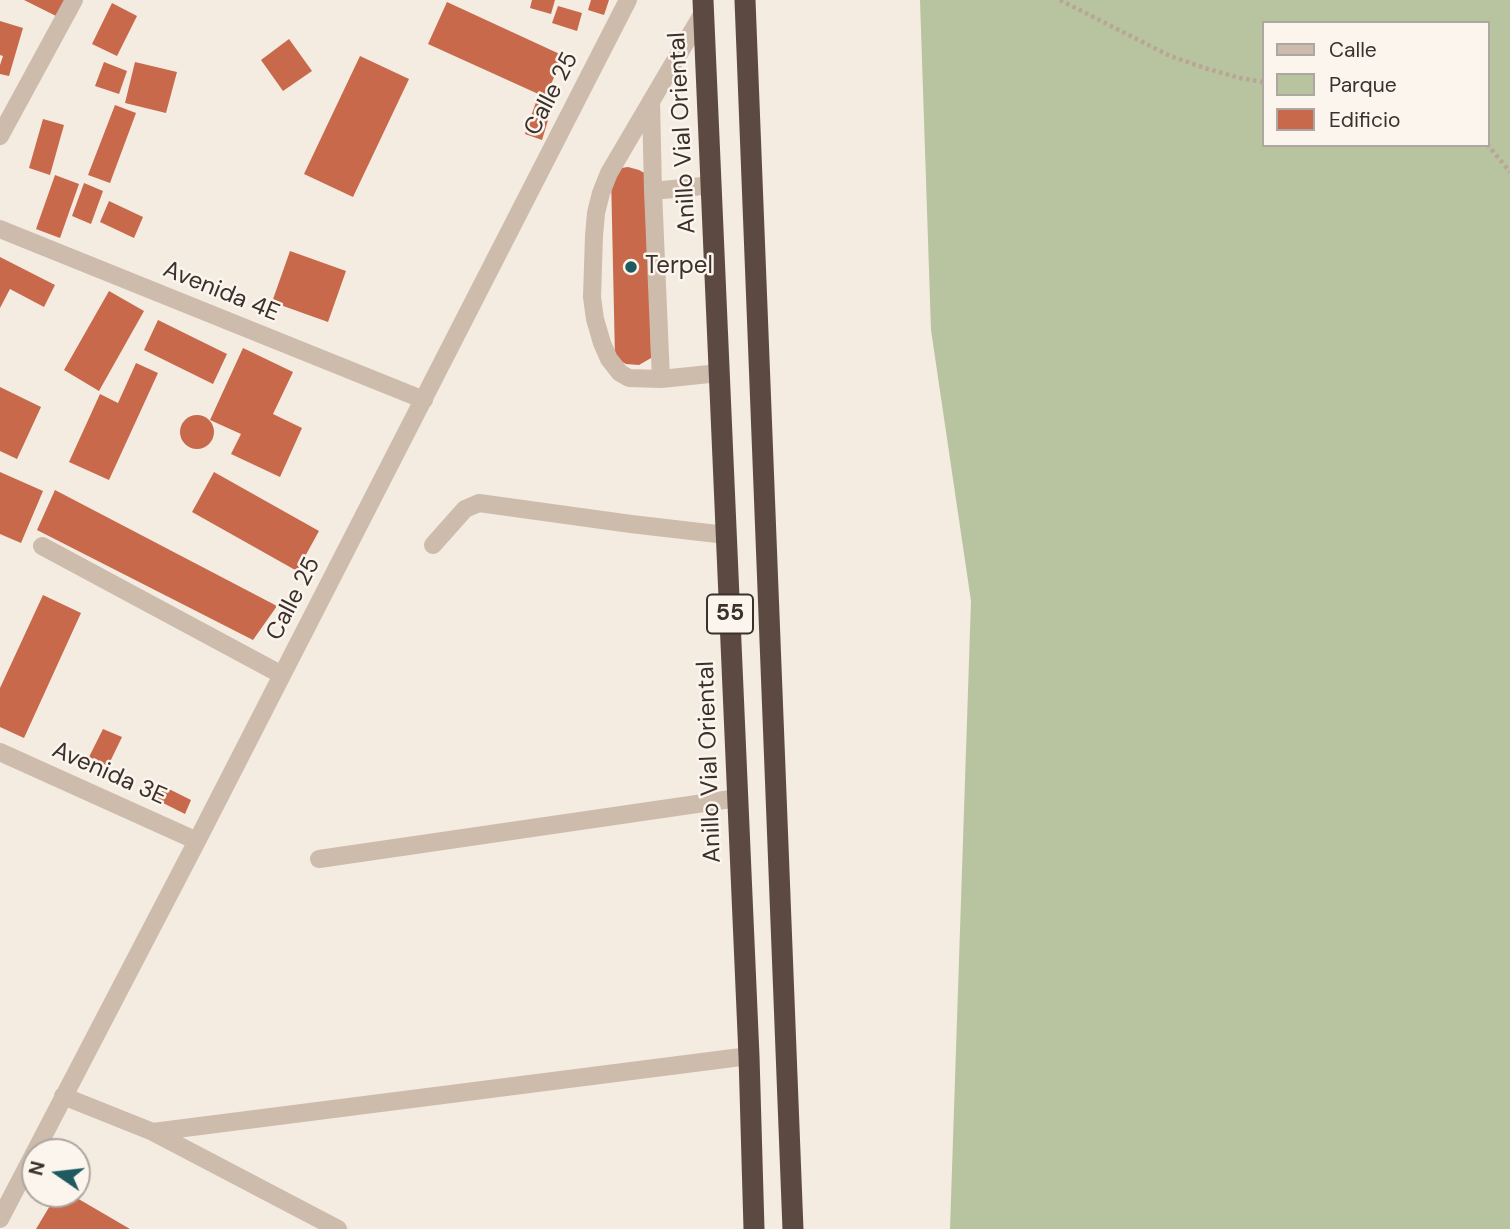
<!DOCTYPE html>
<style>
body{margin:0}
#map{position:relative;width:1510px;height:1229px;overflow:hidden;background:#f4ebe1;font-family:"DM Sans",sans-serif}
canvas{display:block}
.legend{position:absolute;left:1262px;top:21px;width:228px;height:126px;box-sizing:border-box;background:#fbf5ee;border:2px solid #aea6a0;margin:0;padding:9px 12px;list-style:none;font-size:21px;color:#3b302b}
.legend li{display:flex;align-items:center;gap:14px;height:35px}
.legend b{width:35px;border:2px solid #aea6a0}
.north{position:absolute;left:21px;top:1138px;width:70px;height:70px;box-sizing:border-box;background:#fbf5ee;border:2px solid #aea6a0;border-radius:50%;rotate:284deg;font-size:19px;font-weight:700;line-height:28px;text-align:center;color:#3b302b}
.north::after{content:'';display:block;margin:auto;width:24px;height:32px;background:#1f5a5e;clip-path:polygon(50% 0,100% 100%,50% 72%,0 100%)}
</style>
<div id="map">
<canvas width="1510" height="1229"></canvas>
<ul class="legend">
<li><b style="height:9px;background:#cdbbac"></b>Calle</li>
<li><b style="height:19px;background:#b8c4a0"></b>Parque</li>
<li><b style="height:19px;background:#c8694b"></b>Edificio</li>
</ul>
<div class="north">N</div>
</div>
<script>
const ctx = document.querySelector('canvas').getContext('2d');
ctx.lineJoin = 'round';
function paint(path, color) { ctx.fillStyle = color; ctx.fill(path, 'evenodd'); }
const shape = rows => new Path2D(rows.map(r => 'M' + r).join(''));
function strokePath(path, color, width, dash) { ctx.strokeStyle = color; ctx.lineWidth = width; ctx.lineCap = dash ? 'butt' : 'round'; ctx.setLineDash(dash || []); ctx.stroke(path); }
function label(font, color, halo, rows, align = 'center') {
  ctx.font = font + ' "DM Sans",sans-serif'; ctx.lineWidth = 5; ctx.setLineDash([]); ctx.textBaseline = 'middle'; ctx.strokeStyle = halo; ctx.fillStyle = color; for (const [text, x, y, turn = 0] of rows) {
    ctx.save(); ctx.translate(x, y); ctx.rotate((+turn || 0) * Math.PI / 180); ctx.textAlign = isNaN(turn) ? turn : align; if (halo) ctx.strokeText(text, 0, 0); ctx.fillText(text, 0, 0); ctx.restore();
  }
}
const green = shape([
 [920,0,1510,0,1510,1229,950,1229,971,601,931,330],
 [1263,23,1487,23,1487,145,1263,145]
]);
const building = shape([
 [24,0,69,0,60,18],
 [532,0,555,0,551,14,530,8],
 [591,0,609,0,604,15,588,10],
 [447,2,564,56,545,97,428,44],
 [112,3,137,16,117,56,92,44],
 [558,6,582,13,577,31,552,23],
 [0,21,23,28,9,76,0,74,0,65,3,56,0,55],
 [289,39,312,71,283,91,261,60],
 [360,56,409,79,353,197,304,174],
 [104,62,127,71,119,94,95,86],
 [135,62,177,72,166,113,125,103],
 [536,102,552,107,542,140,525,134],
 [115,105,136,113,110,183,88,175],
 [43,119,64,125,50,175,29,168],
 [628,167,639,170,648,175,651,358,639,365,626,364,615,358,611,175,621,168],
 [55,175,79,184,60,238,36,229],
 [84,183,103,191,91,224,72,216],
 [109,201,143,217,134,238,100,222],
 [290,251,346,271,328,322,272,302],
 [0,257,55,285,44,307,10,289,0,308],
 [109,291,144,311,99,391,64,370],
 [158,320,227,354,213,384,144,350],
 [243,348,293,372,273,414,302,428,280,477,231,454,241,434,210,420],
 [136,363,158,373,109,480,69,462,100,394,118,403],
 [0,387,41,407,17,459,0,451],
 '180 432a17 17 0 1 1 34 0a17 17 0 1 1-34 0Z',
 [0,472,43,491,21,543,0,534],
 [214,472,319,531,297,571,192,512],
 [55,490,277,606,253,640,37,530],
 [43,595,81,613,24,738,0,727,0,688],
 [103,729,122,737,108,766,89,757],
 [163,786,191,800,185,814,157,800],
 [57,1194,70,1194,130,1229,36,1229]
]);
const path = shape([
 [1060,0,1170,56,1208,69,1240,78,1263,82],
 [1487,144,1510,172]
]);
const lane = shape([
 [703,13,609,173,601,193,596,213,594,236,592,297,595,319,602,343,609,359,620,373,629,378,661,379,719,373],
 [651,101,653,191,661,379],
 [653,191,712,185],
 [433,545,465,509,479,503,631,524,726,535],
 [319,859,738,798]
]);
const street = shape([
 [0,136,74,0],
 [0,229,424,400],
 [42,546,282,675],
 [0,752,197,841],
 [63,1096,153,1132,338,1229],
 [153,1132,749,1056],
 [0,1219,197,841,628,0]
]);
const highway = shape([
 [703,0,749,1056,754,1229],
 [745,0,793,1229]
]);
const markers = [
 [631,267,7,"#1f5a5e"]
];
const shields = [
 [730,614,46]
];
const shieldNames = [
 ["55",730,614]
];
const streetNames = [
 ["Calle 25",552,94,-63],
 ["Anillo Vial Oriental",683,133,-93],
 ["Avenida 4E",221,292,22],
 ["Calle 25",294,599,-63],
 ["Anillo Vial Oriental",710,762,-92],
 ["Avenida 3E",109,774,24]
];
const poiNames = [
 ["Terpel",645,267]
];
paint(green, '#b8c4a0');
paint(building, '#c8694b');
strokePath(path, '#b9a596', 4.5, [3.5, 3.5]);
strokePath(lane, '#cdbbac', 18);
strokePath(street, '#cdbbac', 18);
strokePath(highway, '#5c4a42', 21);
for (const [x, y, r, color] of markers) { const dot = new Path2D(); dot.arc(x, y, r, 0, 2 * Math.PI); ctx.fillStyle = color; ctx.fill(dot); strokePath(dot, '#fbf5ee', 2.5); }
for (const [x, y, w] of shields) { const box = new Path2D(); box.roundRect(x - w / 2, y - 19.5, w, 39, 5); ctx.fillStyle = '#fbf5ee'; ctx.fill(box); strokePath(box, '#3b302b', 2); }
label('bold 23px', '#3b302b', null, shieldNames);
label('24px', '#3b302b', '#fbf5ee', streetNames);
label('24px', '#3b302b', '#fbf5ee', poiNames, 'left');
</script>
